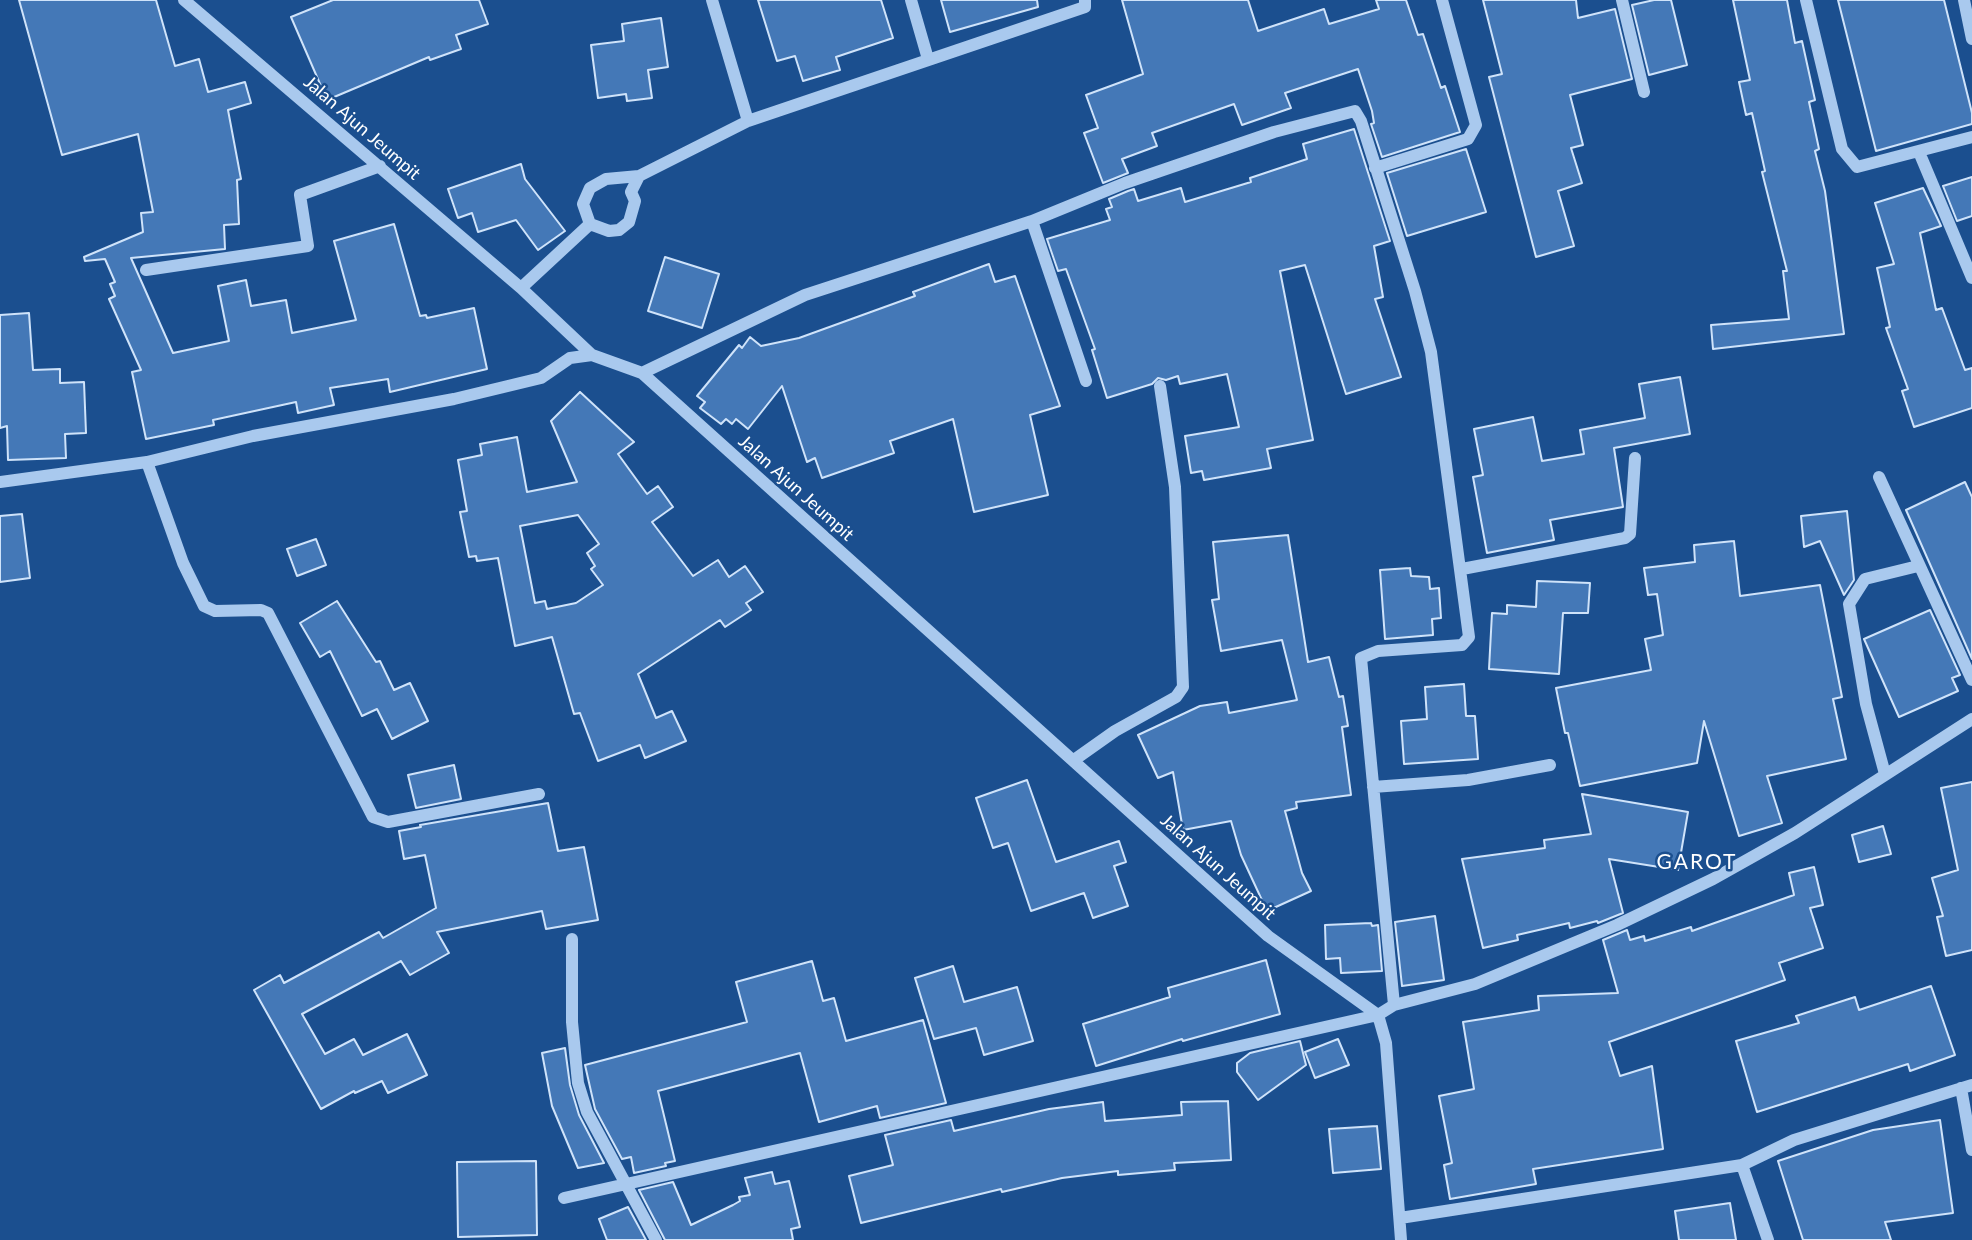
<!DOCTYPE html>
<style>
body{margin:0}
canvas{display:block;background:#1b4f8f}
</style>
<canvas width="1972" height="1240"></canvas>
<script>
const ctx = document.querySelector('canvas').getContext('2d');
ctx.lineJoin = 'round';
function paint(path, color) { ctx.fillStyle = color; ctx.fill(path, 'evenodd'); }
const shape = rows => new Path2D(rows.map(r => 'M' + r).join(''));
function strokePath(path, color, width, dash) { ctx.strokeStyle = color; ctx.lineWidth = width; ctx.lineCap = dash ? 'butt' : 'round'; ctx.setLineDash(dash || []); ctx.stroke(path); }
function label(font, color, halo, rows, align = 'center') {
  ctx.font = font + ' Lato,sans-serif'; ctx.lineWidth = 5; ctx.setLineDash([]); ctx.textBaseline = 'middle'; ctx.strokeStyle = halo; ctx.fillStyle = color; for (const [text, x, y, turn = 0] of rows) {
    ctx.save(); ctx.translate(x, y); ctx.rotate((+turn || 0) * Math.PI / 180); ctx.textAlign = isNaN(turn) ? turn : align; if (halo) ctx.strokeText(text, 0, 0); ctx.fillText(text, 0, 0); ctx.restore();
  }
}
const building = shape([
 [19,0,156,0,175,66,199,59,208,92,245,82,251,103,228,110,241,179,237,180,239,224,224,225,225,249,131,258,173,353,229,341,218,286,246,280,251,306,286,300,292,333,356,320,334,241,394,224,420,316,426,315,427,318,474,308,487,369,390,392,388,379,330,388,334,405,298,413,296,402,213,420,214,425,146,439,132,372,141,370,109,299,115,296,110,284,115,282,105,259,85,261,84,257,143,232,141,213,153,212,138,134,62,155,19,0],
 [333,0,479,0,488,24,456,35,461,49,430,60,429,57,327,100,291,17,333,0],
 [758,0,881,0,893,38,836,57,840,70,803,81,795,56,777,61,758,0],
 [941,0,1037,0,1038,7,950,32,941,0],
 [1122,0,1248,0,1258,31,1324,9,1329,24,1379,9,1376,0,1406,0,1418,35,1423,34,1441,88,1445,86,1460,132,1382,157,1371,124,1374,123,1372,111,1358,69,1285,93,1291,108,1242,125,1234,104,1152,133,1157,146,1122,159,1128,173,1103,183,1084,133,1098,128,1086,95,1143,74,1122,0],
 [1483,0,1576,0,1578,18,1615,9,1632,79,1570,95,1583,145,1571,148,1582,183,1558,191,1574,246,1536,257,1489,77,1502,74,1483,0],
 [1654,0,1671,0,1687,65,1649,75,1632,5,1654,0],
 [1733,0,1787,0,1795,43,1802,41,1815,100,1809,102,1819,149,1815,151,1825,191,1844,334,1713,349,1711,325,1789,319,1783,271,1787,271,1762,172,1765,171,1752,113,1746,115,1739,82,1750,80,1733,0],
 [1838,0,1944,0,1972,113,1972,124,1876,151,1838,0],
 [661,18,668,67,648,70,652,98,627,101,626,94,598,98,591,45,624,41,622,24,661,18],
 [1354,129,1390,241,1374,246,1383,297,1375,299,1401,377,1346,394,1305,265,1280,271,1313,440,1267,449,1271,468,1204,480,1202,471,1191,473,1185,436,1239,427,1227,374,1180,384,1178,376,1166,380,1158,378,1152,384,1107,398,1092,350,1095,349,1066,269,1058,271,1047,239,1110,220,1106,209,1112,207,1109,199,1128,191,1134,189,1138,201,1181,188,1185,202,1251,182,1250,178,1307,159,1303,144,1354,129],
 [1466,149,1486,212,1407,236,1387,173,1466,149],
 [521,164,525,179,565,231,538,250,516,220,478,232,472,213,458,218,448,189,521,164],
 [1972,177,1972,216,1957,221,1943,186,1972,177],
 [1923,188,1941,226,1920,233,1936,310,1942,308,1965,370,1972,368,1972,408,1914,427,1902,391,1908,389,1886,328,1890,327,1877,268,1894,264,1875,203,1923,188],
 [665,257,719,274,702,328,648,311,665,257],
 [989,264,995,282,1015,276,1060,406,1030,415,1048,495,974,512,953,419,890,441,894,453,822,478,815,458,807,462,782,386,748,429,736,419,732,424,726,419,721,424,700,408,705,402,697,396,739,345,742,348,750,337,761,346,799,338,915,296,913,292,989,264],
 [29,313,33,370,60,369,60,383,84,382,86,433,65,434,66,458,8,460,7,426,0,428,0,315,29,313],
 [1680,377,1690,434,1614,448,1623,507,1550,520,1554,540,1487,553,1473,477,1483,475,1474,429,1533,417,1542,461,1584,454,1580,430,1645,418,1639,384,1680,377],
 [580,392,634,442,618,454,647,494,658,486,673,507,652,522,693,576,718,560,729,577,745,566,763,592,746,603,751,610,725,627,720,620,638,674,656,718,672,711,686,741,645,758,640,745,598,761,580,713,574,714,552,637,515,646,498,558,477,561,476,556,469,557,460,512,467,511,458,460,482,455,480,444,517,437,527,492,577,482,551,421,580,392],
 [578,515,599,544,587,553,595,566,591,569,603,585,576,603,547,609,545,601,535,603,520,526,578,515],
 [1965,482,1972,497,1972,659,1906,510,1965,482],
 [1847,511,1854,580,1844,595,1820,541,1804,547,1801,516,1847,511],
 [22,514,30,578,0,582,0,516,22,514],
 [1288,535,1308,662,1329,657,1339,697,1343,696,1348,726,1342,727,1351,795,1296,802,1297,808,1285,811,1302,873,1311,891,1267,911,1241,855,1231,821,1183,830,1173,772,1158,778,1138,735,1200,706,1227,702,1229,713,1297,700,1282,640,1221,651,1212,600,1219,599,1213,542,1288,535],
 [316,539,326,565,297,576,287,549,316,539],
 [1734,541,1740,596,1820,585,1842,697,1833,699,1846,759,1767,776,1782,823,1739,836,1704,721,1697,763,1580,786,1568,733,1565,733,1556,688,1651,670,1645,639,1663,635,1657,594,1648,595,1644,568,1695,562,1694,545,1734,541],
 [1410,568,1411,576,1429,577,1430,589,1439,588,1441,618,1432,619,1433,635,1385,639,1380,570,1410,568],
 [1537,581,1590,583,1588,613,1563,613,1559,674,1489,669,1492,613,1507,614,1507,605,1536,607,1537,581],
 [337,601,376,662,380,661,394,690,410,683,428,721,392,739,377,709,362,716,330,651,320,657,300,623,337,601],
 [1930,610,1960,675,1952,678,1958,691,1899,717,1864,639,1930,610],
 [1464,684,1466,716,1475,716,1478,759,1404,764,1401,721,1427,719,1425,687,1464,684],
 [454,765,461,799,416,808,408,775,454,765],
 [1027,780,1056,862,1119,841,1126,862,1114,866,1128,906,1093,918,1084,893,1031,911,1008,843,993,848,976,798,1027,780],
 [1972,782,1972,950,1946,956,1937,917,1943,916,1932,878,1958,870,1941,788,1972,782],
 [1582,794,1688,812,1678,870,1609,859,1623,913,1598,923,1597,921,1570,928,1569,923,1517,935,1518,940,1483,948,1462,859,1545,848,1544,840,1591,834,1582,794],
 [548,803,558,851,584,847,598,920,546,929,542,911,437,932,449,953,410,975,401,961,302,1014,325,1054,354,1039,363,1055,407,1034,427,1075,388,1093,382,1081,355,1093,354,1091,321,1109,254,990,280,975,284,983,379,932,383,938,436,908,425,855,404,859,399,831,421,827,420,825,548,803],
 [1883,826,1891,854,1859,862,1852,835,1883,826],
 [1814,867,1823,905,1810,908,1823,948,1779,963,1785,980,1609,1042,1620,1076,1652,1066,1663,1149,1533,1169,1536,1184,1450,1199,1444,1165,1452,1163,1439,1096,1474,1089,1463,1022,1539,1010,1538,996,1618,993,1603,940,1627,930,1630,940,1644,936,1645,941,1691,927,1692,931,1794,895,1789,873,1814,867],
 [1435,916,1444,980,1402,986,1395,922,1435,916],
 [1371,923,1372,926,1378,925,1382,971,1341,973,1340,958,1326,959,1325,925,1371,923],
 [1266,960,1280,1014,1183,1041,1182,1039,1096,1066,1083,1024,1170,997,1168,988,1266,960],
 [812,961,823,1001,834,998,846,1041,923,1020,946,1103,880,1118,877,1106,819,1122,800,1053,658,1091,675,1161,665,1163,666,1166,634,1173,631,1157,622,1159,595,1109,585,1065,747,1022,736,982,812,961],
 [953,966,964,1002,1017,987,1033,1041,984,1055,976,1028,934,1039,915,978,953,966],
 [1931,986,1955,1055,1910,1071,1908,1064,1757,1112,1736,1041,1799,1023,1796,1016,1855,997,1859,1010,1931,986],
 [1338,1039,1349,1065,1315,1078,1305,1052,1338,1039],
 [1300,1041,1306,1065,1258,1100,1237,1072,1237,1063,1250,1053,1300,1041],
 [565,1048,570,1085,579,1115,604,1163,578,1168,552,1106,542,1053,565,1048],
 [1228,1101,1231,1160,1174,1163,1175,1170,1118,1175,1118,1171,1062,1178,1002,1192,1001,1189,861,1223,849,1176,893,1165,885,1135,951,1120,954,1131,1049,1109,1103,1102,1105,1121,1182,1115,1181,1102,1228,1101],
 [1940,1120,1953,1213,1885,1222,1891,1240,1803,1240,1778,1161,1873,1130,1940,1120],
 [1377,1126,1381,1169,1333,1173,1329,1129,1377,1126],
 [536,1161,537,1235,458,1237,457,1162,536,1161],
 [772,1172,775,1184,789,1181,800,1227,791,1229,793,1240,665,1240,639,1190,673,1182,691,1225,733,1205,740,1201,739,1197,750,1195,745,1178,772,1172],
 [1730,1203,1736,1240,1679,1240,1675,1211,1730,1203],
 [628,1207,646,1240,607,1240,599,1219,628,1207]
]);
const minor = shape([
 [184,0,521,288,592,355,642,373,1268,936,1378,1015],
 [712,0,748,121],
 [911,0,928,59],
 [1622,0,1644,92],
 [1806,0,1842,149,1857,167,1972,137],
 [1964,0,1972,39],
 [1919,152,1972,278],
 [1375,168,1468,139,1476,125,1442,0],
 [639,176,748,121,1085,7,1085,0],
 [639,176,631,192,635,201,629,222,619,230,609,231,590,224,583,204,590,188,606,179,639,176],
 [1032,221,1086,381],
 [146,270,308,246,300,195,380,166],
 [521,288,590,224],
 [642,373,805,295,1032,221,1125,183,1274,132,1355,111,1361,121,1415,291,1431,352,1469,637,1462,645,1378,651,1361,658,1394,1005],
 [147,462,183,563,204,606,215,611,261,610,268,613,373,817,388,822,539,794],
 [1879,477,1972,680],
 [0,482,147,462,253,436,454,399,541,378,570,358,592,355],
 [1462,569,1625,538,1630,534,1635,458],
 [1074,760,1115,731,1176,697,1183,687,1175,487,1160,386],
 [1885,774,1866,704,1849,604,1865,579,1918,566],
 [1373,787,1468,780,1550,765],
 [572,939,572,1022,578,1083,587,1112,656,1240],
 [1378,1015,1386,1043,1401,1240],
 [1961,1088,1972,1150],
 [1742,1165,1794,1140,1972,1085],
 [564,1198,1378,1015,1394,1005,1475,984,1617,925,1713,879,1795,833,1972,719],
 [1400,1218,1742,1165,1768,1240]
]);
const streetNames = [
 ["Jalan Ajun Jeumpit",362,128,41],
 ["Jalan Ajun Jeumpit",796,488,42],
 ["Jalan Ajun Jeumpit",1218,867,42]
];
const quarterNames = [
 ["GAROT",1697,862]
];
paint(building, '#4478b7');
strokePath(building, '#cfe3fa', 2);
strokePath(minor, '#a9c9ee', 12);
label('18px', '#fff', '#1b4f8f', streetNames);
ctx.letterSpacing = '2px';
label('21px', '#fff', '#1b4f8f', quarterNames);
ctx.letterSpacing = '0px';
</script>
